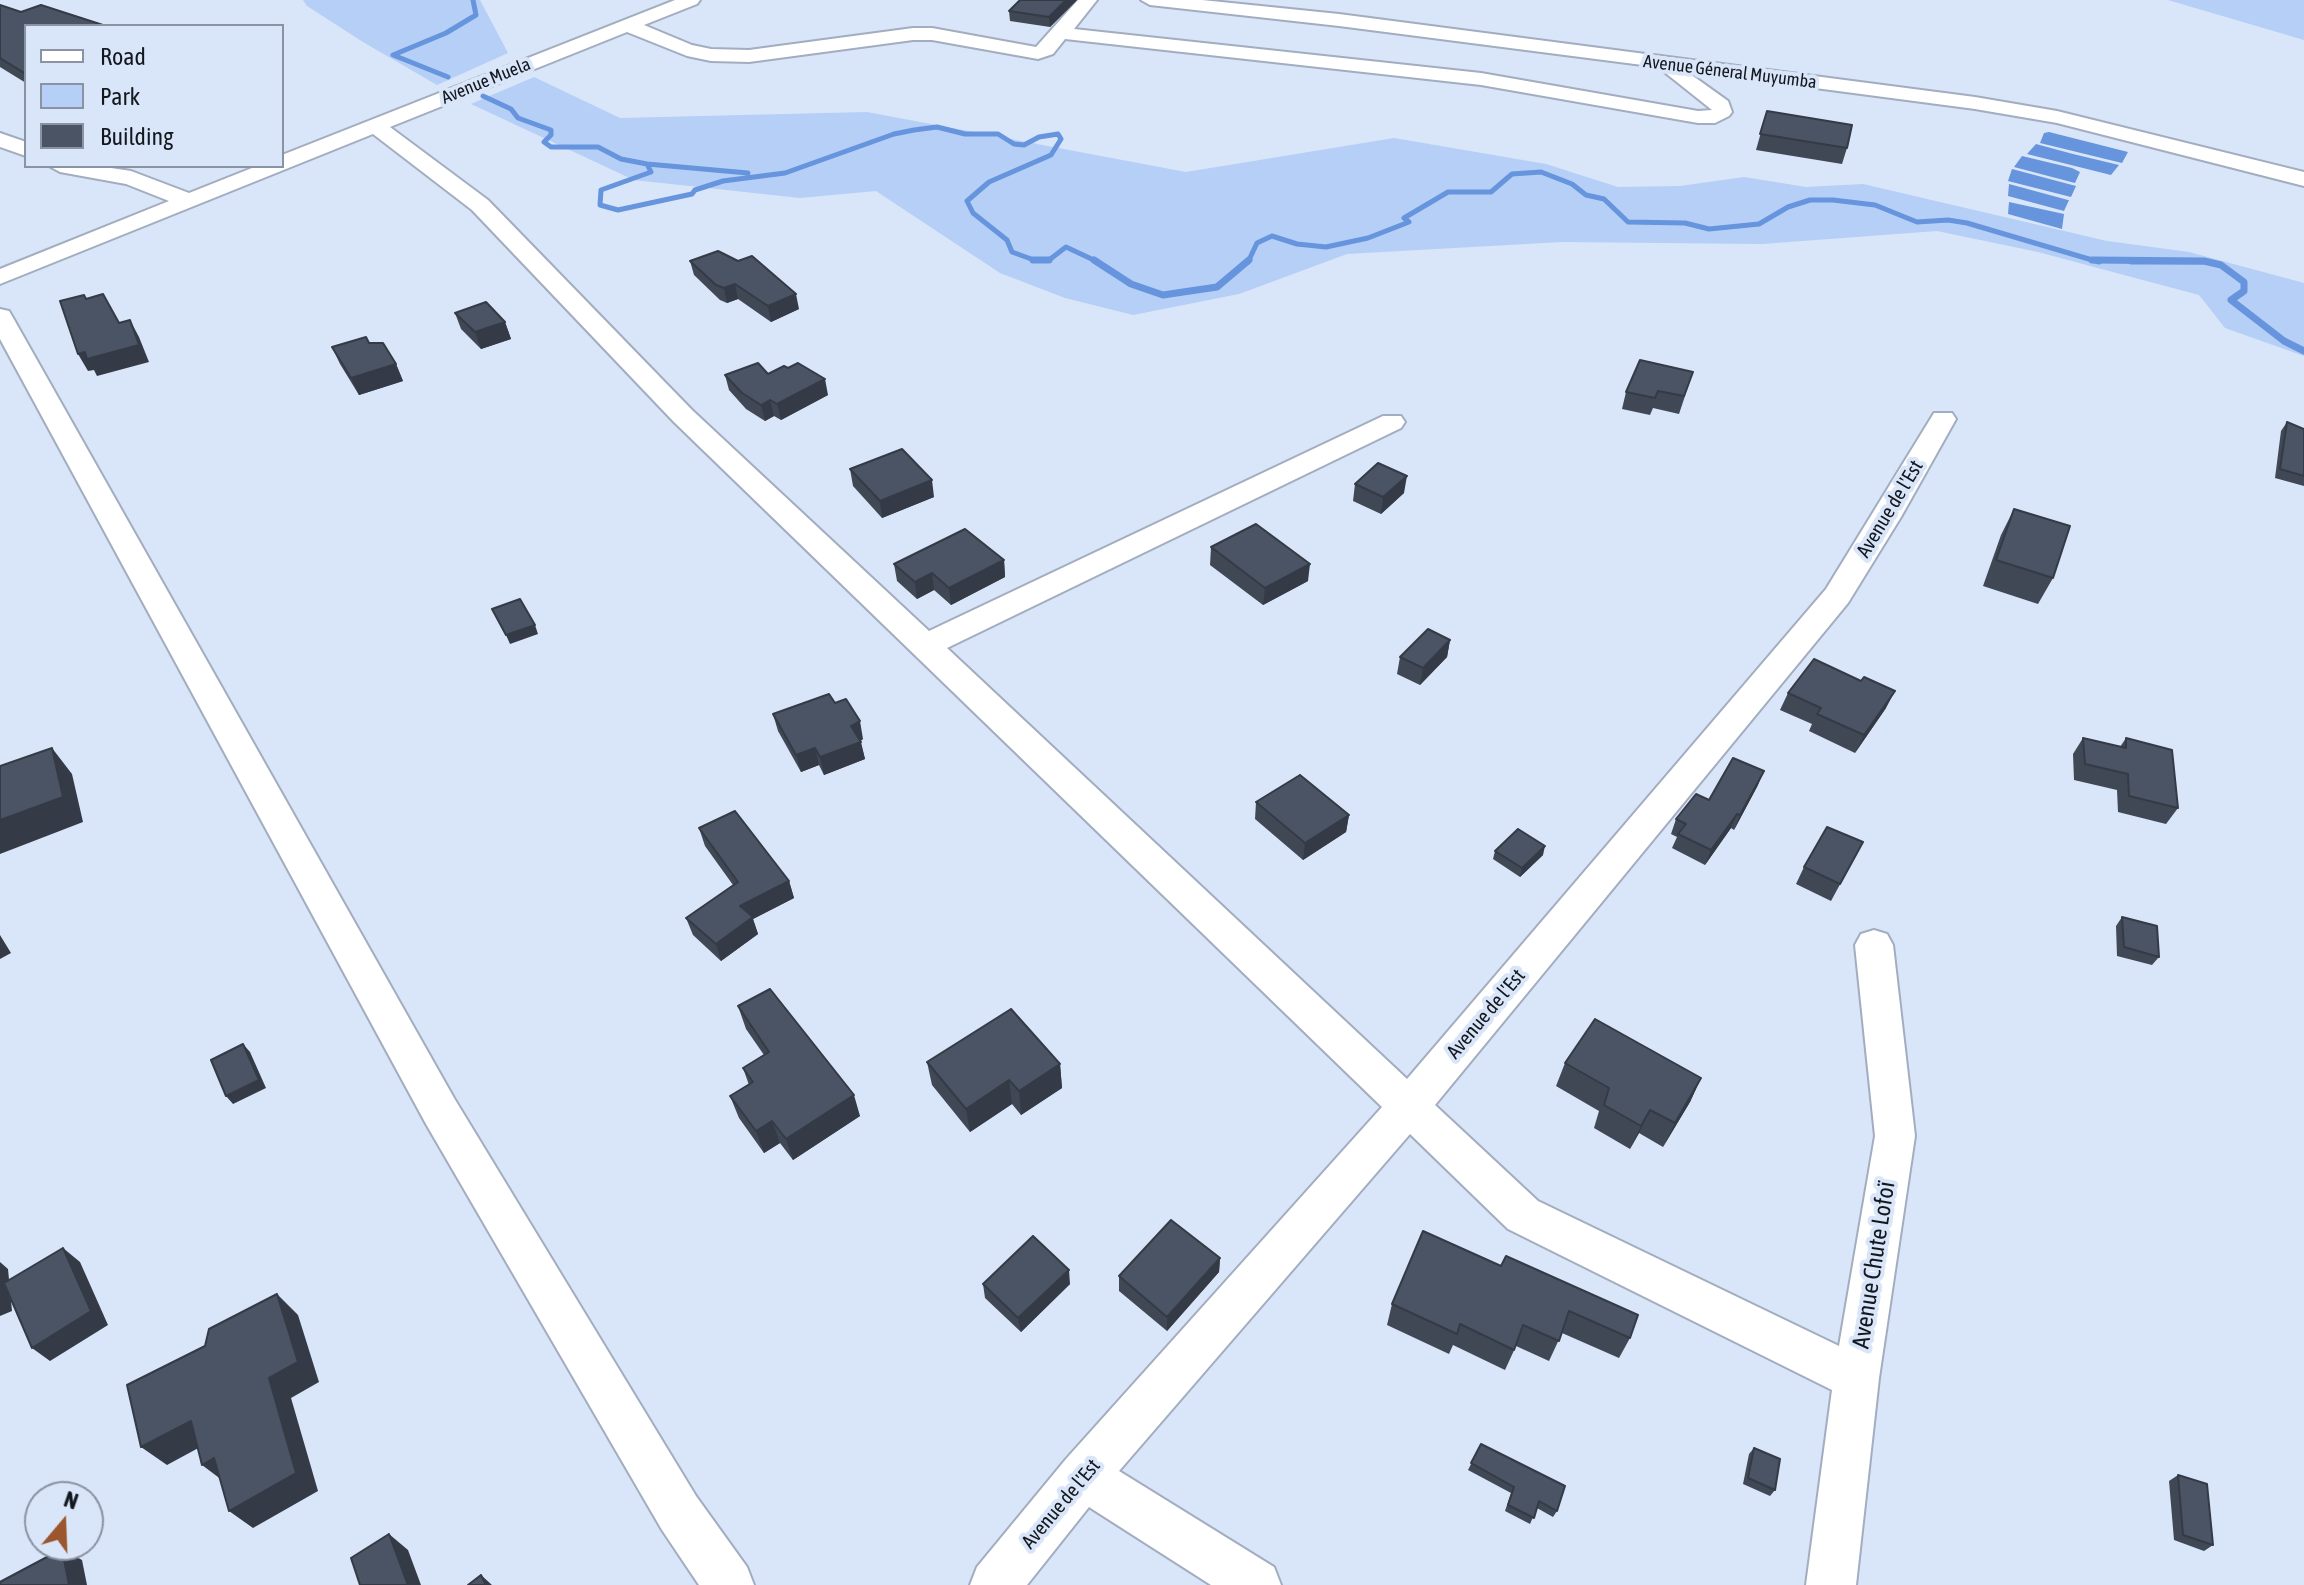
<!DOCTYPE html>
<meta charset="utf-8">
<style>
body{margin:0}
#map{position:relative;width:2304px;height:1585px;overflow:hidden;background:#d9e5f8;font-family:"Asap Condensed",sans-serif}
canvas{display:block}
.legend{position:absolute;left:24px;top:24px;width:260px;height:144px;box-sizing:border-box;background:#d9e5f8;border:2px solid #8a93a1;margin:0;padding:10px 14px;list-style:none;font-size:24px;color:#13171e}
.legend li{display:flex;align-items:center;gap:16px;height:40px}
.legend b{width:40px;border:2px solid #8a93a1}
.north{position:absolute;left:24px;top:1481px;width:80px;height:80px;box-sizing:border-box;background:#d9e5f8;border:2px solid #8a93a1;border-radius:50%;rotate:19deg;font-size:22px;font-weight:700;line-height:32px;text-align:center;color:#13171e}
.north::after{content:'';display:block;margin:auto;width:28px;height:36px;background:#9c562d;clip-path:polygon(50% 0,100% 100%,50% 72%,0 100%)}
</style>
<div id="map">
<canvas width="2304" height="1585"></canvas>
<ul class="legend">
<li><b style="height:10px;background:#fff"></b>Road</li>
<li><b style="height:22px;background:#b5cff7"></b>Park</li>
<li><b style="height:22px;background:#4b5464"></b>Building</li>
</ul>
<div class="north">N</div>
</div>
<script>
const ctx = document.querySelector('canvas').getContext('2d');
ctx.lineJoin = 'round';
function paint(path, color) { ctx.fillStyle = color; ctx.fill(path, 'evenodd'); }
const shape = rows => new Path2D(rows.map(r => 'M' + r).join(''));
function strokePath(path, color, width, dash) { ctx.strokeStyle = color; ctx.lineWidth = width; ctx.lineCap = dash ? 'butt' : 'round'; ctx.setLineDash(dash || []); ctx.stroke(path); }
function label(font, color, halo, rows, align = 'center') {
  ctx.font = font + ' "Asap Condensed",sans-serif'; ctx.lineWidth = 8; ctx.setLineDash([]); ctx.textBaseline = 'middle'; ctx.strokeStyle = halo; ctx.fillStyle = color; for (const [text, x, y, turn = 0] of rows) {
    ctx.save(); ctx.translate(x, y); ctx.rotate((+turn || 0) * Math.PI / 180); ctx.textAlign = isNaN(turn) ? turn : align; if (halo) ctx.strokeText(text, 0, 0); ctx.fillText(text, 0, 0); ctx.restore();
  }
}
const green = shape([
 [303,0,480,0,508,53,437,85,363,42,307,6],
 [2168,0,2304,0,2304,40],
 [534,77,620,118,867,112,1186,172,1394,138,1546,164,1618,187,1680,186,1744,177,1806,187,1863,184,2107,241,2189,252,2304,283,2304,356,2225,328,2199,295,2038,252,1937,231,1762,244,1562,242,1347,254,1239,294,1133,315,1065,298,1000,273,876,191,800,198,634,180,471,104]
]);
const water = shape([
 [2049,132,2128,152,2122,163,2040,143,2044,133],
 [2036,144,2073,154,2119,165,2111,175,2027,154],
 [2022,156,2072,168,2080,172,2075,183,2014,167],
 [2012,169,2076,186,2071,197,2008,181],
 [2009,184,2068,200,2069,200,2064,211,2008,196],
 [2009,202,2064,214,2062,229,2008,214]
]);
const streamFar1 = shape([
 [448,77,393,55,446,33,476,15,473,0],
 [483,96,511,109,518,118,551,130,551,135,544,142,551,147,598,147,621,159,647,164,651,172,601,190,600,205,618,210,692,194,695,190,723,181,785,173,894,134,914,130,937,127,965,134,998,134,1014,144,1024,145,1039,137,1058,134,1061,139,1051,155,989,182,967,201,973,213,1007,240,1012,252,1034,260,1049,260,1066,247,1098,262],
 [647,164,748,173],
 [1248,262,1257,243,1272,236,1297,244,1326,247,1368,238,1409,222,1404,218,1448,192,1491,192,1512,174,1541,172,1572,184,1586,195,1604,199,1628,222,1685,223,1709,229,1759,224,1788,207,1810,200,1833,200,1875,205,1917,222,1948,220,1967,223,2099,262],
 [2131,262,2207,262]
]);
const stream = shape([
 [1033,260,1049,260],
 [1094,260,1131,284,1163,295,1217,287,1249,260],
 [2092,260,2204,261,2221,265,2244,282,2244,291,2231,300,2284,341,2304,351]
]);
const minor = shape([
 [675,0,700,0,697,4,644,25,692,45,711,49,749,50,913,28,932,28,1036,47,1078,0,1097,0,1074,29,1481,73,1698,111,1712,110,1658,67,1339,26,1150,5,1141,0,1202,0,1339,14,1975,97,2057,111,2304,172,2304,186,2057,123,1975,109,1686,71,1728,101,1732,112,1729,116,1715,123,1698,123,1481,85,1065,39,1053,54,1038,59,932,40,913,40,749,62,711,61,687,56,627,32,390,127,488,200,692,410,929,631,1383,416,1401,416,1405,422,1401,428,947,648,1407,1079,1826,589,1934,413,1952,413,1956,419,1901,517,1848,603,1435,1105,1538,1201,1839,1346,1875,1136,1855,945,1861,934,1874,930,1887,934,1893,945,1915,1136,1879,1378,1856,1585,1806,1585,1832,1390,1508,1229,1410,1134,1119,1471,1274,1567,1281,1585,1211,1585,1089,1507,1027,1585,970,1585,977,1567,1066,1459,1382,1107,674,422,472,210,373,134,0,284,0,269,169,201,126,184,60,172,49,166,98,166,131,171,189,193,257,166,282,166,282,155,675,0],
 [0,133,26,142,26,156,0,147,0,133],
 [0,309,9,311,12,316,454,1098,696,1496,747,1567,754,1585,699,1585,662,1530,426,1124,0,339,0,309]
]);
const wall = shape([
 [1020,0,1077,0,1050,27,1010,21,1009,11],
 [0,5,26,26,26,83,0,67],
 [1767,111,1847,148,1842,164,1756,150],
 [690,261,799,309,771,322,738,299,727,303,720,300,694,275],
 [455,313,505,322,511,339,481,349,461,329],
 [369,343,396,364,403,381,359,395,340,364,332,347],
 [1693,372,1679,414,1653,408,1650,415,1622,409,1626,392],
 [768,374,828,395,781,420,774,416,765,421,746,409,729,390,725,375],
 [2287,422,2304,429,2304,486,2275,478,2281,431],
 [850,469,934,497,882,518,853,486],
 [1355,484,1404,493,1381,514,1353,501],
 [2014,509,2053,578,2038,604,1983,586,2001,535],
 [1211,547,1308,581,1263,605,1210,565],
 [1004,560,1005,577,951,605,934,590,917,599,897,581,894,564],
 [1450,640,1447,657,1420,685,1397,674,1400,657],
 [1861,681,1886,708,1855,753,1809,731,1812,724,1780,710,1788,693],
 [835,703,863,739,860,741,865,759,824,775,819,765,801,772,778,731,773,714],
 [2083,738,2120,747,2126,738,2178,808,2166,824,2118,812,2117,790,2074,780,2073,754],
 [1758,785,1734,830,1731,828,1705,865,1672,848,1677,837,1671,834,1676,819,1709,800],
 [1256,802,1349,815,1346,832,1303,860,1255,819],
 [699,828,789,881,794,898,753,919,758,934,721,961,693,935,686,918,733,885,705,846],
 [1863,842,1831,901,1796,884,1804,867],
 [1495,851,1543,855,1520,877,1493,859],
 [2122,917,2159,957,2152,965,2117,956,2116,926],
 [738,1006,860,1116,793,1160,780,1143,764,1153,739,1118,730,1096,749,1085,743,1068,764,1055,746,1029],
 [927,1062,1060,1064,1062,1088,1021,1115,1012,1104,970,1132,932,1085],
 [1565,1063,1701,1078,1690,1102,1663,1147,1639,1133,1630,1149,1594,1128,1599,1111,1556,1086],
 [1423,1231,1630,1338,1619,1358,1562,1333,1549,1361,1516,1346,1505,1370,1453,1345,1449,1354,1387,1325,1392,1304],
 [1220,1258,1219,1272,1167,1331,1119,1291,1119,1276],
 [983,1284,1070,1284,1021,1332,985,1298],
 [1481,1444,1557,1511,1553,1517,1537,1508,1530,1524,1505,1511,1511,1493,1468,1470],
 [1754,1448,1775,1490,1770,1496,1743,1484,1749,1454],
 [2178,1475,2213,1545,2204,1551,2174,1540,2169,1481]
]);
const shadedWall = shape([
 [1066,0,1077,0,1050,27,1049,17],
 [735,284,738,299,727,303,724,288],
 [796,294,799,309,771,322,768,306],
 [130,320,139,337,149,362,97,376,94,370,88,371,78,354],
 [505,322,511,339,481,349,475,332],
 [396,364,403,381,359,395,351,378],
 [825,379,828,395,781,420,777,404],
 [770,400,774,416,765,421,761,405],
 [1407,476,1404,493,1381,514,1383,497],
 [932,480,934,497,882,518,880,501],
 [1004,560,1005,577,951,605,949,588],
 [1310,564,1308,581,1263,605,1265,588],
 [932,573,934,590,917,599,915,582],
 [535,625,538,634,510,644,506,635],
 [1450,640,1447,657,1420,685,1423,668],
 [1895,691,1886,708,1855,753,1864,735],
 [860,721,863,739,855,744,851,726],
 [861,742,865,759,824,775,820,757],
 [52,748,72,774,83,822,0,854,0,820],
 [815,748,819,765,801,772,796,755],
 [1764,771,1758,785,1734,830,1740,815],
 [1737,814,1731,828,1705,865,1711,850],
 [1349,815,1346,832,1303,860,1305,843],
 [1545,846,1543,855,1520,877,1522,868],
 [789,881,794,898,753,919,758,934,721,961,716,944,740,906],
 [0,935,11,953,0,959],
 [243,1044,250,1052,266,1088,233,1104,226,1096],
 [1060,1064,1062,1088,1021,1115,1019,1091],
 [1701,1078,1690,1102,1663,1147,1675,1123],
 [1009,1080,1012,1104,970,1132,966,1109],
 [854,1095,860,1116,793,1160,786,1139],
 [1650,1110,1639,1133,1630,1149,1641,1126],
 [772,1121,780,1143,764,1153,756,1131],
 [63,1248,80,1262,108,1325,50,1361,32,1348],
 [1220,1258,1219,1272,1167,1331,1167,1317],
 [0,1262,8,1269,12,1311,0,1316],
 [1069,1270,1070,1284,1021,1332,1018,1318],
 [277,1294,298,1315,319,1382,291,1398,318,1491,253,1528,229,1511,269,1378],
 [191,1421,215,1439,167,1465,141,1447],
 [214,1458,226,1483,202,1465],
 [389,1534,408,1550,421,1585,408,1585],
 [62,1549,82,1560,87,1585,69,1585],
 [481,1575,492,1585,486,1585]
]);
const building = shape([
 [1020,0,1066,0,1049,17,1009,11,1020,0],
 [0,5,21,12,41,5,106,26,26,26,26,74,0,58,0,5],
 [1767,111,1852,125,1847,148,1760,134,1767,111],
 [718,251,738,261,752,256,796,294,768,306,735,284,724,288,716,285,690,261,718,251],
 [103,294,119,323,130,320,139,345,87,359,85,352,78,354,60,301,84,295,86,299,103,294],
 [486,302,505,322,475,332,455,313,486,302],
 [366,337,369,343,383,343,396,364,351,378,332,347,366,337],
 [1640,360,1693,372,1684,396,1658,391,1655,398,1626,392,1640,360],
 [758,363,768,374,784,366,788,368,798,363,825,379,777,404,770,400,761,405,742,393,725,375,758,363],
 [2287,422,2304,429,2304,476,2280,469,2287,422],
 [902,449,932,480,880,501,850,469,902,449],
 [1378,463,1407,476,1383,497,1355,484,1378,463],
 [2014,509,2070,526,2053,578,1996,560,2014,509],
 [1256,524,1310,564,1265,588,1211,547,1256,524],
 [965,529,1004,560,949,588,932,573,915,582,894,564,965,529],
 [520,599,535,625,506,635,492,609,520,599],
 [1428,629,1450,640,1423,668,1400,657,1428,629],
 [1814,659,1861,681,1864,677,1895,691,1864,735,1817,714,1821,708,1788,693,1814,659],
 [829,694,835,703,846,699,860,721,851,726,861,742,820,757,815,748,796,755,773,714,829,694],
 [2083,738,2126,748,2126,738,2172,750,2178,808,2129,796,2128,774,2085,764,2083,738],
 [52,748,63,797,0,820,0,766,52,748],
 [1733,758,1764,771,1740,815,1737,814,1711,850,1678,834,1686,824,1676,819,1696,794,1709,800,1733,758],
 [1300,775,1349,815,1305,843,1256,802,1300,775],
 [735,811,789,881,740,906,753,917,716,944,686,918,738,882,699,828,735,811],
 [1827,827,1863,842,1840,884,1804,867,1827,827],
 [1518,829,1545,846,1522,868,1495,851,1518,829],
 [2122,917,2157,926,2159,957,2124,947,2122,917],
 [770,989,854,1095,786,1139,772,1121,756,1131,730,1096,753,1082,743,1068,769,1052,738,1006,770,989],
 [1011,1009,1060,1064,1019,1091,1009,1080,966,1109,927,1062,1011,1009],
 [1595,1019,1701,1078,1675,1123,1650,1110,1641,1126,1604,1105,1609,1088,1565,1063,1595,1019],
 [243,1044,259,1080,226,1096,211,1060,243,1044],
 [1171,1220,1220,1258,1167,1317,1119,1276,1171,1220],
 [1423,1231,1501,1266,1506,1256,1638,1315,1630,1338,1569,1311,1559,1341,1523,1325,1514,1350,1460,1324,1457,1334,1392,1304,1423,1231],
 [1033,1236,1069,1270,1018,1318,983,1284,1033,1236],
 [63,1248,91,1311,32,1348,4,1283,63,1248],
 [0,1271,2,1304,0,1305,0,1271],
 [277,1294,298,1362,269,1378,296,1473,229,1511,214,1458,202,1465,191,1421,141,1447,127,1385,205,1346,209,1329,277,1294],
 [1481,1444,1565,1486,1557,1511,1539,1501,1534,1518,1508,1505,1514,1487,1471,1463,1481,1444],
 [1754,1448,1780,1459,1775,1490,1748,1478,1754,1448],
 [2178,1475,2207,1484,2213,1545,2183,1535,2178,1475],
 [389,1534,408,1585,360,1585,351,1558,389,1534],
 [62,1549,69,1585,0,1585,0,1582,62,1549],
 [481,1575,486,1585,468,1585,481,1575]
]);
const farStreetnames = [
 ["Avenue Géneral Muyumba",1730,72,7],
 ["Avenue Muela",486,81,-22]
];
const streetNames = [
 ["Avenue de l'Est",1890,509,-59],
 ["Avenue de l'Est",1486,1014,-50],
 ["Avenue de l'Est",1061,1504,-50]
];
const nearStreetnames = [
 ["Avenue Chute Lofoï",1874,1265,-81]
];
paint(green, '#b5cff7');
paint(water, '#6694dd');
strokePath(streamFar1, '#6694dd', 5);
strokePath(stream, '#6694dd', 7);
strokePath(minor, '#a2adbf', 4);
paint(minor, '#fff');
paint(wall, '#404856');
paint(shadedWall, '#343b46');
paint(building, '#4b5464');
strokePath(building, '#343b46', 2);
label('18px', '#13171e', '#d9e5f8', farStreetnames);
label('20px', '#13171e', '#d9e5f8', streetNames);
label('24px', '#13171e', '#d9e5f8', nearStreetnames);
</script>
